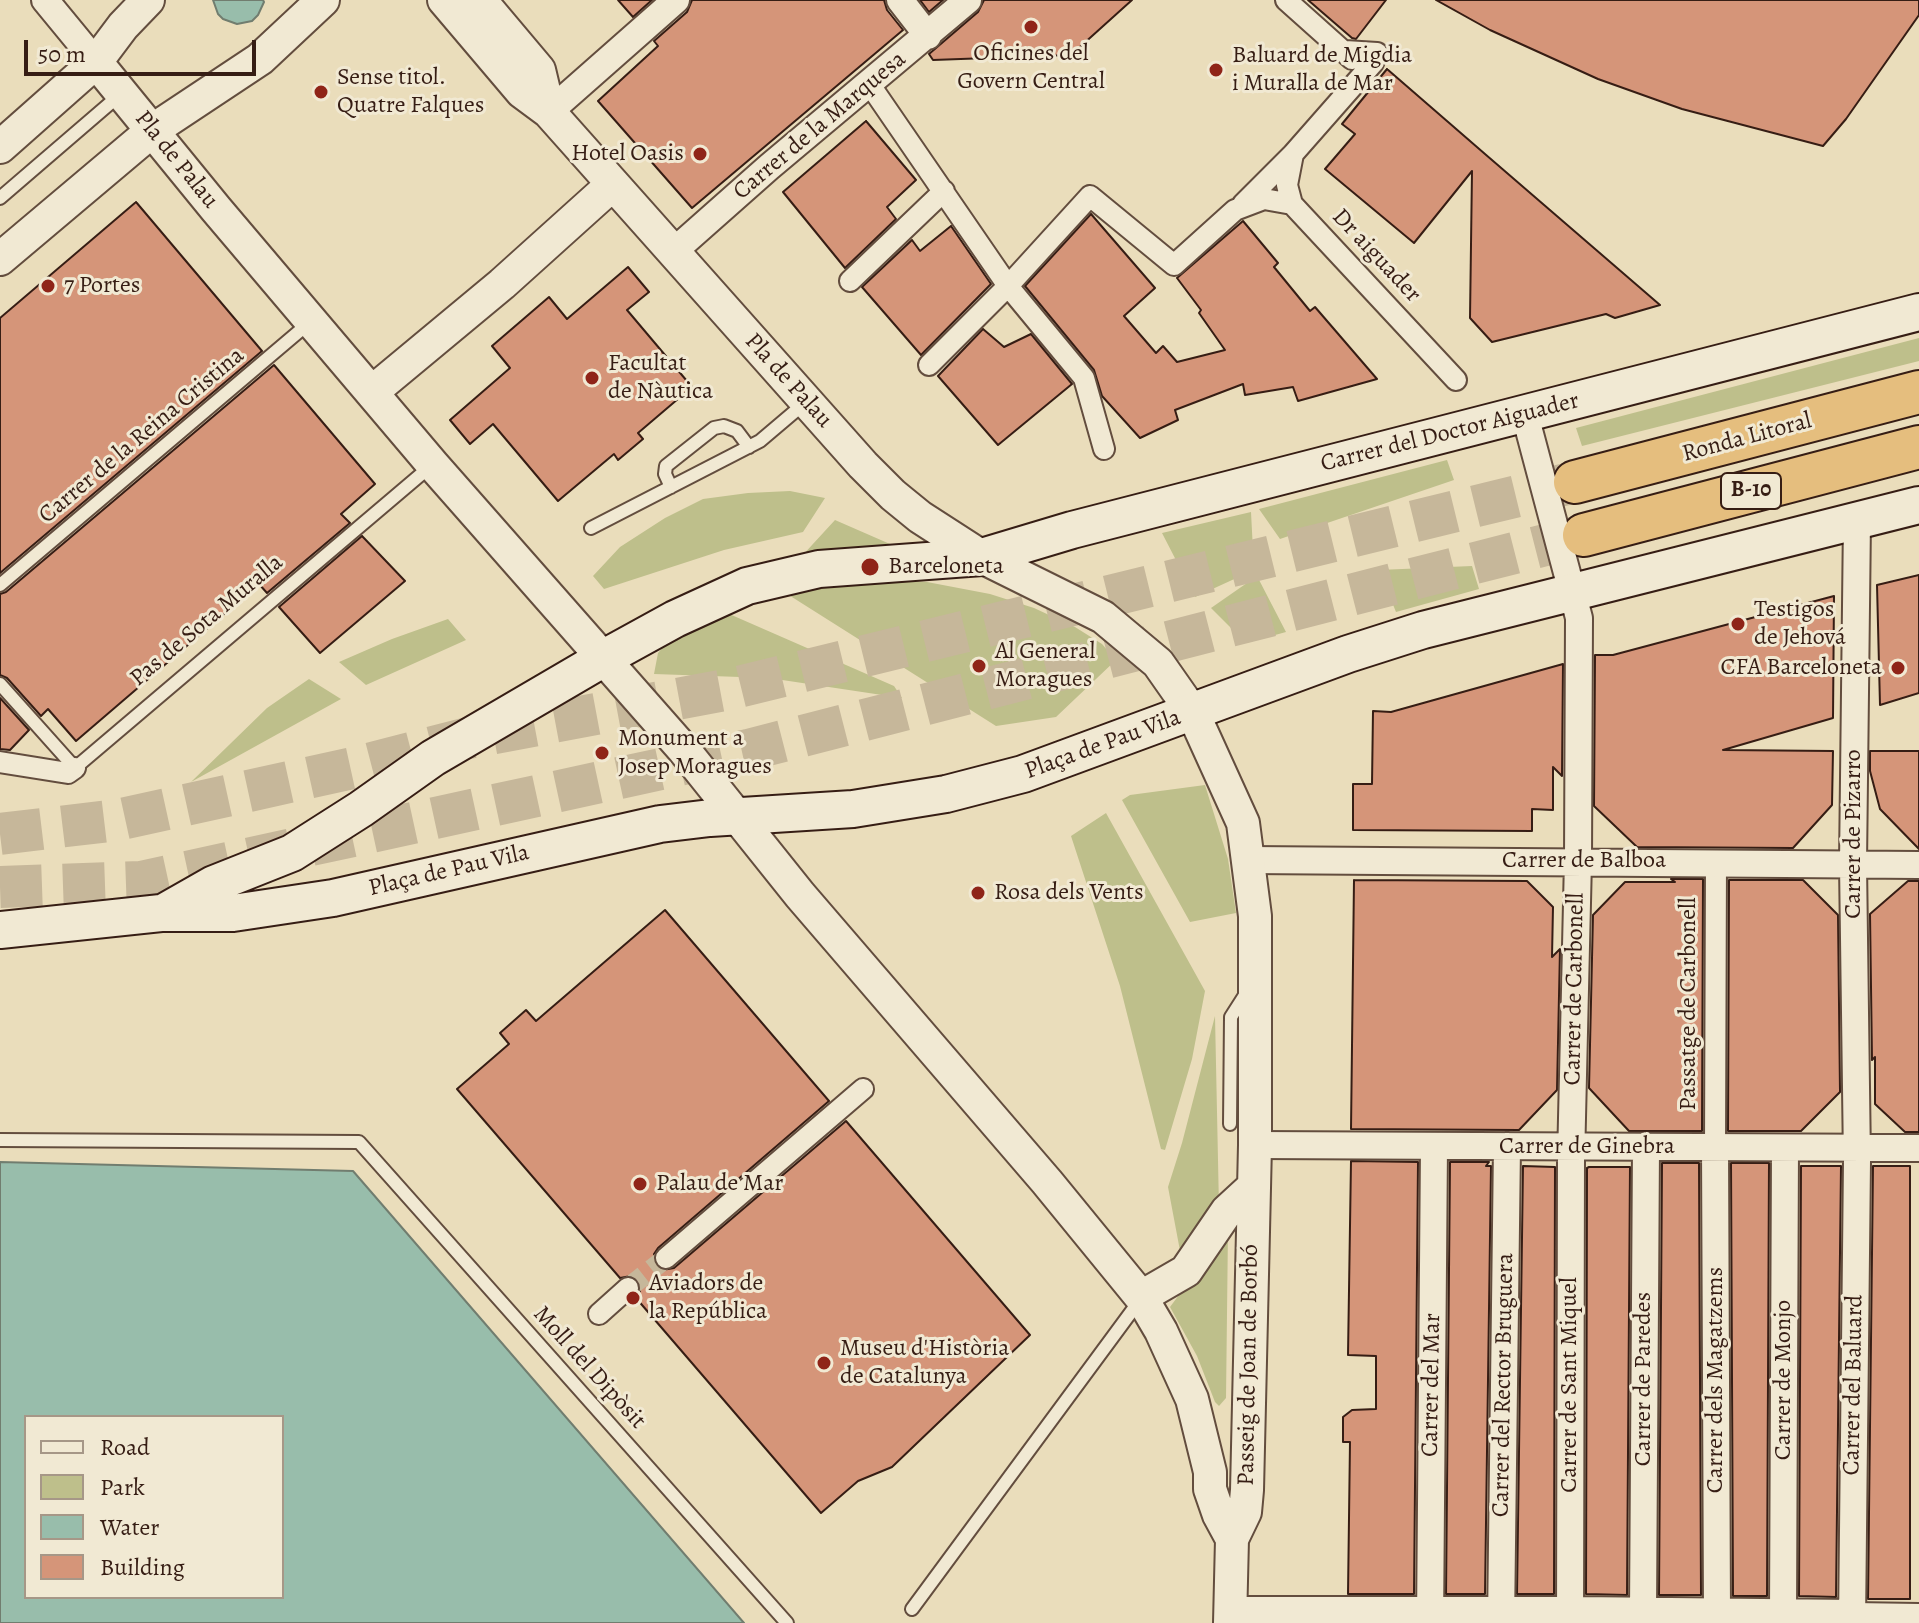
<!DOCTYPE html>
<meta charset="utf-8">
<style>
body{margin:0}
#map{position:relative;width:1919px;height:1623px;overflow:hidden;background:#eaddbb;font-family:Alegreya,serif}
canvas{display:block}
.legend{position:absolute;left:24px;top:1415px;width:260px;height:184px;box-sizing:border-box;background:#f1e9d3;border:2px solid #a69787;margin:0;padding:10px 14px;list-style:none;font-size:24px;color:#361d14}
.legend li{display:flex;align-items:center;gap:16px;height:40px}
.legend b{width:40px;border:2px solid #a69787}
.scale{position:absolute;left:24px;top:40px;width:232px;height:36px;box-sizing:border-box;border:4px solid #361d14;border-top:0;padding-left:10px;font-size:24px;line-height:28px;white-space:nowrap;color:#361d14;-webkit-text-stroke:6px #f1e9d3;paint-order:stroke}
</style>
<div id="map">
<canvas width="1919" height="1623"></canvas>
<ul class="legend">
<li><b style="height:10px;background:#f1e9d3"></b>Road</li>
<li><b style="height:22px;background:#bebf8b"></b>Park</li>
<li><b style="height:22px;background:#98bdab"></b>Water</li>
<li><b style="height:22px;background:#d59579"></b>Building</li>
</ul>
<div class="scale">50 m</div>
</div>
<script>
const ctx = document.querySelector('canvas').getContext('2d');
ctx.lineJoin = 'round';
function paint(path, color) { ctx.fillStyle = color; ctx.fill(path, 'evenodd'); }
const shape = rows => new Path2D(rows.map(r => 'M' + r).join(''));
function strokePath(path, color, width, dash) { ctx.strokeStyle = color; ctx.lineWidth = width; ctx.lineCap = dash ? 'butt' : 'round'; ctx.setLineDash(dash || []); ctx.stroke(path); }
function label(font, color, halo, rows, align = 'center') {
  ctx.font = font + ' Alegreya,serif'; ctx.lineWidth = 6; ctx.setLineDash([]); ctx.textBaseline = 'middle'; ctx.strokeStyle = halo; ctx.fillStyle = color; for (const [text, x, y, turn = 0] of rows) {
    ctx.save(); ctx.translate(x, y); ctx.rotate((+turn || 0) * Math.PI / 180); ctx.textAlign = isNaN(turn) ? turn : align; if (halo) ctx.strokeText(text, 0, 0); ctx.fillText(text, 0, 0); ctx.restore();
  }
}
const green = shape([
 [1919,338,1919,361,1582,446,1576,428],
 [1447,460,1454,480,1280,539,1259,509],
 [790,491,825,498,803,532,724,550,604,589,593,576,620,547,665,518,703,499,748,493],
 [1251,512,1254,570,1195,597,1162,533],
 [835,520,906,551,801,557],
 [1472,566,1479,589,1396,612,1379,570],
 [1257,576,1286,632,1246,643,1211,608],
 [880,579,927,582,990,594,1034,608,1075,627,1102,644,1116,660,1056,717,996,726,784,592,828,584],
 [727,613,894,686,902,698,769,678,654,674,658,653,669,640],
 [448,619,466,640,366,685,339,662,392,639],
 [309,679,341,699,191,782,267,708],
 [1205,785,1228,859,1236,913,1190,922,1122,800,1130,795],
 [1106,813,1205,991,1192,1059,1165,1150,1161,1149,1120,986,1071,836],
 [1215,1016,1219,1208,1181,1256,1168,1187,1182,1143],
 [1228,1229,1226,1398,1219,1406,1215,1402,1197,1356,1170,1307]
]);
const water = shape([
 [213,0,263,0,264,2,258,15,252,21,237,24,223,19,218,14,213,0],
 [0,1162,353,1171,744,1623,0,1623,0,1162],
 [282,1417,282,1597,26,1597,26,1417,282,1417]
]);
const building = shape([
 [618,0,652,0,633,17,618,0],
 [692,0,884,0,887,10,903,30,692,208,598,101,658,46,654,41,687,12,692,0],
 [920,0,943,0,929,12,920,0],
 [984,0,1132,0,1071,55,933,60,929,54,978,12,984,0],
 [1308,0,1386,0,1356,39,1352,38,1308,0],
 [1436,0,1919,0,1919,15,1846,119,1823,146,1682,109,1598,79,1490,30,1436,0],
 [1387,69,1485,154,1660,305,1615,318,1606,314,1492,342,1470,318,1472,171,1414,243,1325,169,1355,134,1342,124,1387,69],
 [866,121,916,180,887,207,896,219,845,268,783,192,866,121],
 [136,202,262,351,0,573,0,318,136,202],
 [1091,214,1155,288,1124,316,1156,353,1163,346,1177,362,1225,350,1199,313,1201,310,1177,278,1243,221,1278,263,1274,267,1310,311,1315,307,1377,379,1298,401,1293,387,1245,395,1243,384,1175,410,1178,420,1140,438,1102,396,1094,370,1025,286,1091,214],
 [951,226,991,284,921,355,862,287,912,240,920,251,951,226],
 [628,267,649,292,627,310,692,387,638,433,643,439,618,460,614,454,558,501,493,424,470,444,450,420,510,368,492,346,549,297,567,319,628,267],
 [983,329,1004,347,1031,334,1072,384,998,445,938,376,983,329],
 [274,365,375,484,341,514,350,523,267,593,259,584,76,741,48,709,41,716,7,678,0,675,0,594,6,592,274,365],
 [362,536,405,581,320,653,279,607,362,536],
 [1919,575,1919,693,1880,705,1877,585,1919,575],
 [1834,596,1833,718,1723,750,1833,751,1832,805,1793,848,1637,847,1594,806,1595,655,1613,655,1834,596],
 [1563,664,1562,776,1553,767,1553,810,1532,809,1532,831,1353,830,1353,784,1372,784,1373,711,1391,712,1563,664],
 [0,698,29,730,10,750,0,749,0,698],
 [1870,751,1919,751,1919,849,1880,809,1870,771,1870,751],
 [1671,879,1703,879,1702,1131,1629,1131,1589,1088,1593,915,1625,882,1675,882,1671,879],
 [1354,880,1527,881,1553,907,1552,957,1560,949,1557,1090,1519,1130,1351,1129,1354,880],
 [1729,880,1803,880,1838,915,1840,1092,1801,1131,1728,1131,1729,880],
 [1908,881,1919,881,1919,1132,1905,1132,1875,1104,1875,1057,1872,1060,1870,914,1908,881],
 [665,910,829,1101,658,1248,654,1254,656,1266,662,1270,674,1268,846,1121,1030,1335,892,1467,858,1481,821,1513,636,1298,640,1291,638,1280,631,1276,620,1278,457,1089,509,1044,500,1033,526,1010,536,1021,665,910],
 [1351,1161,1418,1162,1414,1594,1348,1594,1350,1442,1343,1442,1343,1417,1352,1410,1376,1409,1376,1356,1348,1355,1351,1161],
 [1450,1162,1489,1162,1486,1166,1491,1166,1485,1594,1446,1594,1450,1162],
 [1662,1163,1699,1163,1701,1595,1659,1595,1662,1163],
 [1731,1163,1769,1163,1767,1596,1733,1596,1731,1163],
 [1523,1166,1555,1167,1554,1594,1517,1594,1523,1166],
 [1801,1166,1841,1166,1836,1597,1799,1596,1801,1166],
 [1873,1166,1910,1166,1910,1599,1868,1599,1873,1166],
 [1589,1167,1630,1167,1627,1595,1586,1594,1587,1168,1589,1167]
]);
const pedestrianTunnel = shape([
 [628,1288,666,1258]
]);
const trunkTunnel = shape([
 [0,834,117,820,353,768,468,738,730,689,1575,482],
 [0,887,141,882,748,750,1584,535]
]);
const service = shape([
 [0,198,122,93],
 [671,487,665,474,666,466,714,428,724,426,737,431,749,447],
 [591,528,760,441,806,402],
 [0,585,309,323],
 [0,684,75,768,432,465],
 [1230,1124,1231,1017,1247,992],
 [0,1140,359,1142,787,1623],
 [912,1609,1140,1300]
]);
const pedestrian = shape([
 [1286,0,1352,59],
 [870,85,1008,286,1084,378,1104,449],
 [1293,154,1287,185,1292,204,1456,380],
 [1243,204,1293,154,1373,63,1377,53,1345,51],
 [850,281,944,191],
 [929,365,1008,286,1090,196,1174,265,1235,210,1264,199,1292,204],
 [0,762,68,773,75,768],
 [1715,1147,1716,861],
 [666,1258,863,1089],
 [599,1314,628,1288],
 [1853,1613,1919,1614]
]);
const minor = shape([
 [45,0,96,62],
 [900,0,928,36],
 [549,112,676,0],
 [673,252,769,167,968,0],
 [1525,415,1579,618,1578,860,1571,1161,1570,1623],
 [1248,860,1919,865],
 [1255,1145,1919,1148],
 [1715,1147,1717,1613],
 [1230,1610,1578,1610,1853,1613],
 [1643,1611,1646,1147],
 [1783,1613,1785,1148],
 [1430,1623,1434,1146],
 [1501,1623,1507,1146],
 [1852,1623,1857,1161,1853,864,1857,520]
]);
const tertiary = shape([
 [444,0,522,92,549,112,863,465,893,495,920,517,982,557,1103,617,1158,663,1193,713,1243,823,1255,916,1255,1145,1247,1490,1245,1512,1232,1539,1230,1623],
 [480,0,539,70,549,112],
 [96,62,216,209,433,465,684,750,800,895,1047,1182,1141,1297,1161,1331,1192,1399,1210,1472,1210,1489,1219,1515,1232,1539],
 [0,147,96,62,123,26,148,0],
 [0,259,153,130,260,59,323,0],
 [372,392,502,284,613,184],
 [1141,1297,1186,1271,1227,1211,1252,1188]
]);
const secondary = shape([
 [163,913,214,884,292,853,361,809,433,758,604,658,675,619,747,586,819,569,982,557,1072,530,1919,312],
 [0,930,161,913,233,913,333,898,660,824,710,818,853,809,946,794,1023,774,1348,654,1423,630,1919,505]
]);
const trunk = shape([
 [1575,482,1919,392],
 [1584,535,1919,447]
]);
const markers = [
 [1031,27,8,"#8f2418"],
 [1216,70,8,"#8f2418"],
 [321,92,8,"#8f2418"],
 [700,154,8,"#8f2418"],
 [48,286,8,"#8f2418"],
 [592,378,8,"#8f2418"],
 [870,567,10,"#8f2418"],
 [1738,624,8,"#8f2418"],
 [979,666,8,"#8f2418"],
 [1898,668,8,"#8f2418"],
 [602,753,8,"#8f2418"],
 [978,893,8,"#8f2418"],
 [640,1184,8,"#8f2418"],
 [633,1298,8,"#8f2418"],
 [824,1363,8,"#8f2418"]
];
const shields = [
 [1751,491,60]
];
const shieldNames = [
 ["B-10",1751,491]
];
const poiNames = [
 ["Oficines del",1031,54,"center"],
 ["Govern Central",1031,82,"center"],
 ["Baluard de Migdia",1232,56],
 ["i Muralla de Mar",1232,84],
 ["Sense titol.",337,78],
 ["Quatre Falques",337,106],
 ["Hotel Oasis",684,154,"right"],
 ["7 Portes",64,286],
 ["Facultat",608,364],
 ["de Nàutica",608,392],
 ["Barceloneta",888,567],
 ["Testigos",1754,610],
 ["de Jehová",1754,638],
 ["Al General",995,652],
 ["Moragues",995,680],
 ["CFA Barceloneta",1882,668,"right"],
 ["Monument a",618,739],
 ["Josep Moragues",618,767],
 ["Rosa dels Vents",994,893],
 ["Palau de Mar",656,1184],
 ["Aviadors de",649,1284],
 ["la República",649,1312],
 ["Museu d'Història",840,1349],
 ["de Catalunya",840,1377]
];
const streetNames = [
 ["Carrer de la Marquesa",820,126,-40],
 ["Pla de Palau",176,160,51],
 ["Dr aiguader",1376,256,47],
 ["Pla de Palau",788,381,48],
 ["Carrer del Doctor Aiguader",1450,433,-14],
 ["Carrer de la Reina Cristina",142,436,-40],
 ["Ronda Litoral",1747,438,-15],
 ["Pas de Sota Muralla",207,621,-40],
 ["Plaça de Pau Vila",1103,745,-20],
 ["Carrer de Pizarro",1854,834,-90],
 ["Carrer de Balboa",1584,861],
 ["Plaça de Pau Vila",449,871,-13],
 ["Carrer de Carbonell",1575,989,-89],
 ["Passatge de Carbonell",1689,1004,-90],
 ["Carrer de Ginebra",1587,1147],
 ["Passeig de Joan de Borbó",1249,1365,-89],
 ["Moll del Dipòsit",589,1368,48],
 ["Carrer de Paredes",1644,1379,-90],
 ["Carrer dels Magatzems",1716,1380,-90],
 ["Carrer de Monjo",1784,1380,-90],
 ["Carrer del Mar",1432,1385,-89],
 ["Carrer del Rector Bruguera",1504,1385,-89],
 ["Carrer de Sant Miquel",1570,1385,-90],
 ["Carrer del Baluard",1854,1385,-89]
];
paint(green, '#bebf8b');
paint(water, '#98bdab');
strokePath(water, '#717d6f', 2);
paint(building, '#d59579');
strokePath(building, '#361d14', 2);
strokePath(pedestrianTunnel, '#c6b79a', 20, [20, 10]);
strokePath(trunkTunnel, '#c6b79a', 42, [42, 21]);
strokePath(service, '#634d3e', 16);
strokePath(pedestrian, '#634d3e', 24);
strokePath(minor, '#634d3e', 30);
strokePath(tertiary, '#634d3e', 36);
strokePath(secondary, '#361d14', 40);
strokePath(trunk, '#361d14', 46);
strokePath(service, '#f1e9d3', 12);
strokePath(pedestrian, '#f1e9d3', 20);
strokePath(minor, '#f1e9d3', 26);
strokePath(tertiary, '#f1e9d3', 32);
strokePath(secondary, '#f1e9d3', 36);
strokePath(trunk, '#e5be7e', 42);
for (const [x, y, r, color] of markers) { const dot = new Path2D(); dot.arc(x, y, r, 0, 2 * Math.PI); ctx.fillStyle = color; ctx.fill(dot); strokePath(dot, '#f1e9d3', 3); }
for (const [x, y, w] of shields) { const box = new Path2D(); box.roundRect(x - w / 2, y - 18, w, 36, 6); ctx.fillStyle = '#f1e9d3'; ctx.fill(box); strokePath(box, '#361d14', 2); }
label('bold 22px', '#361d14', null, shieldNames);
label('24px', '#361d14', '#f1e9d3', poiNames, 'left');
label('24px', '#361d14', '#f1e9d3', streetNames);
</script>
